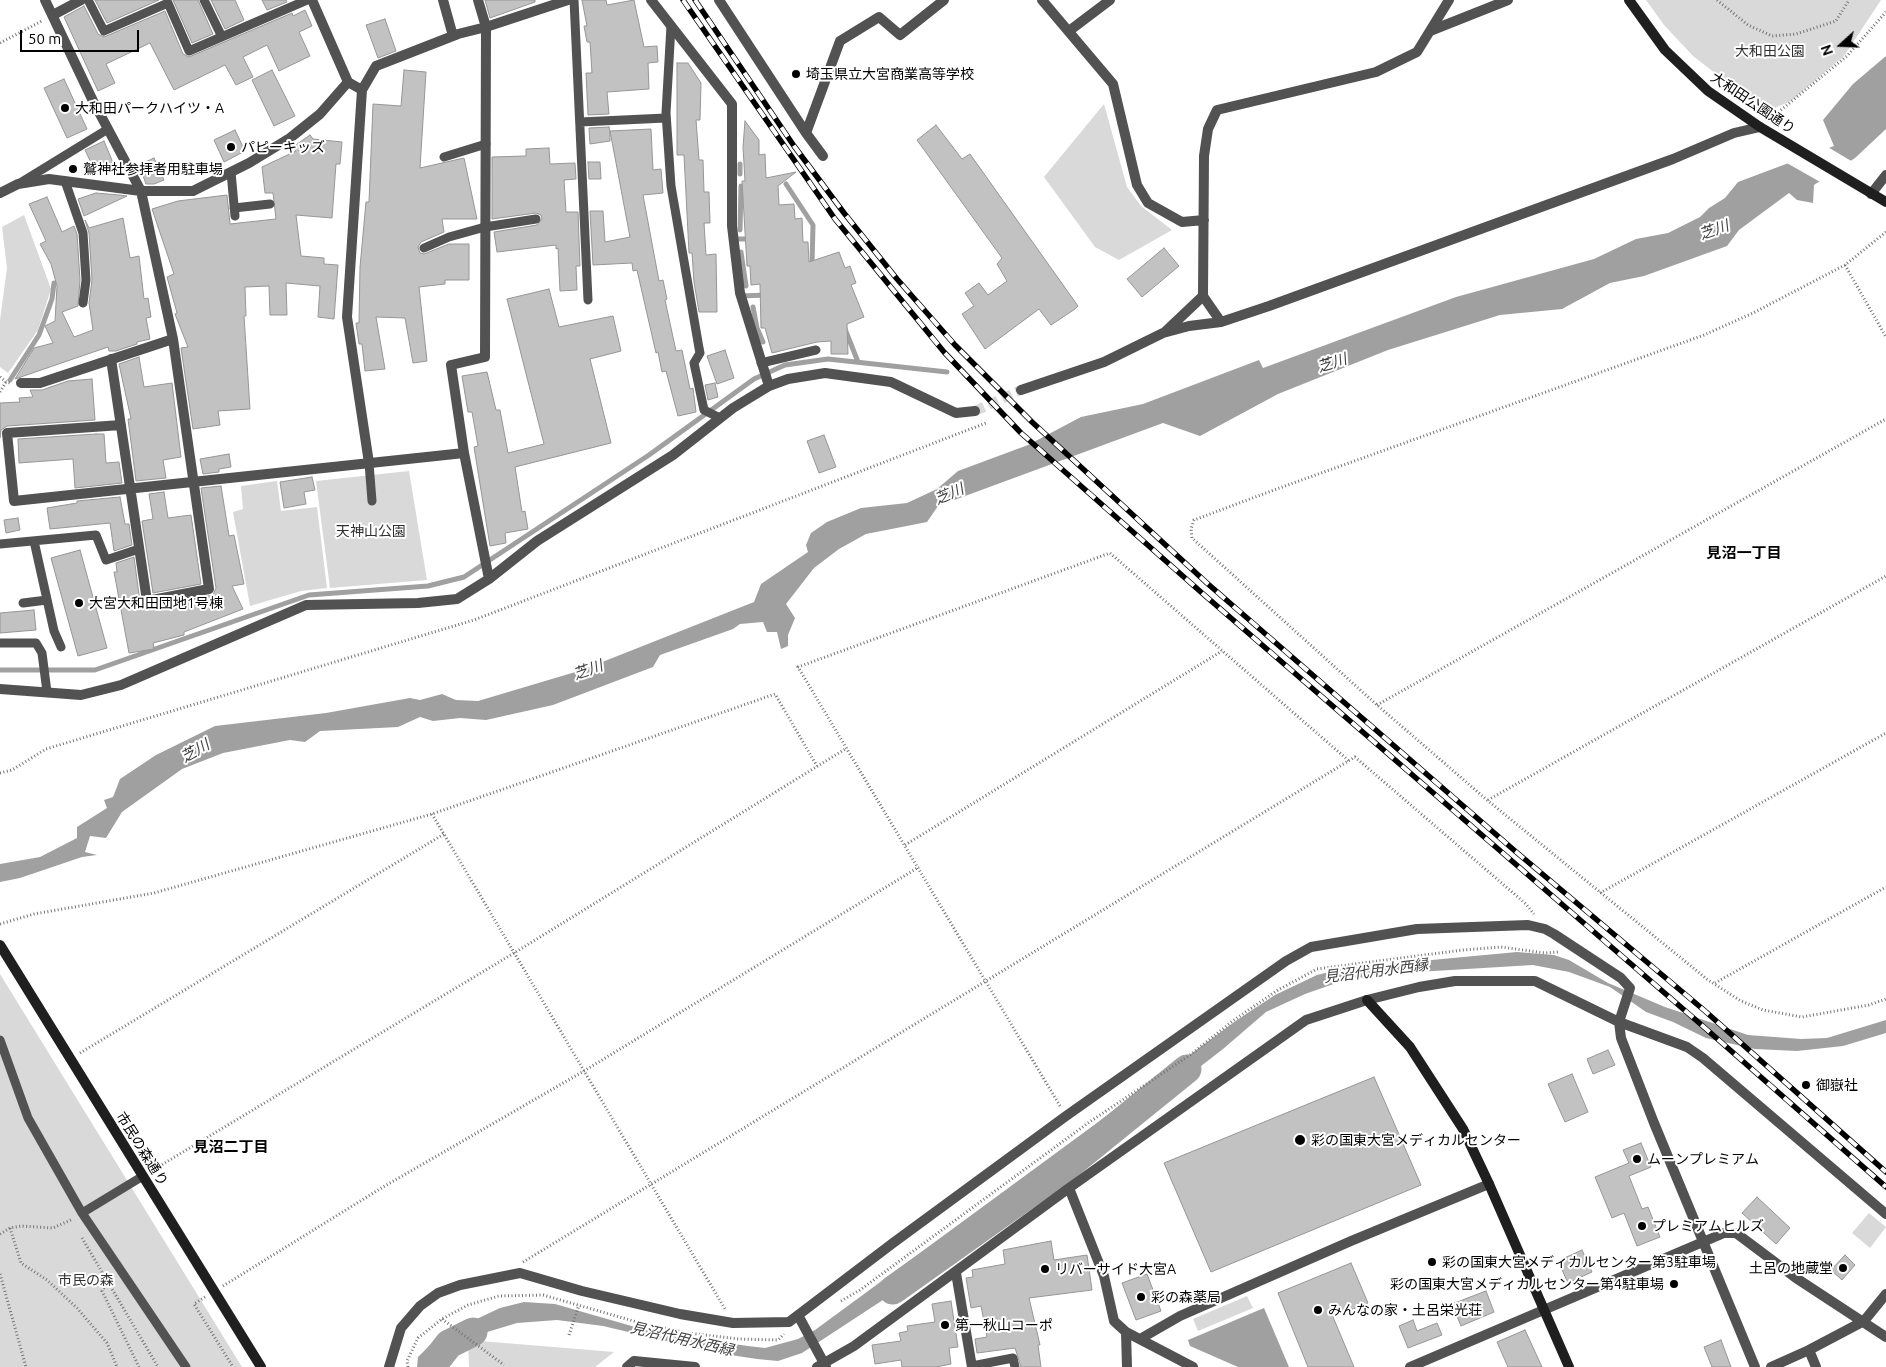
<!DOCTYPE html>
<meta charset="utf-8">
<style>
body{margin:0}
#map{position:relative;width:1886px;height:1367px;overflow:hidden;background:#fff;font-family:Ubuntu,sans-serif}
canvas{display:block}
.north{position:absolute;left:1816px;top:20px;width:50px;height:50px;-webkit-text-stroke:4px #fff;paint-order:stroke;rotate:250deg;font-size:14px;font-weight:700;line-height:20px;text-align:center;color:#000}
.north::after{content:'';display:block;margin:auto;width:18px;height:22px;background:#000;clip-path:polygon(50% 0,100% 100%,50% 72%,0 100%)}
.scale{position:absolute;left:20px;top:30px;width:119px;height:22px;box-sizing:border-box;border:2px solid #000;border-top:0;padding-left:6px;font-size:15px;line-height:18px;white-space:nowrap;color:#000;-webkit-text-stroke:4px #fff;paint-order:stroke}
</style>
<div id="map">
<canvas width="1886" height="1367"></canvas>
<div class="north">N</div>
<div class="scale">50 m</div>
</div>
<script>
const ctx = document.querySelector('canvas').getContext('2d');
ctx.lineJoin = 'round';
function paint(path, color) { ctx.fillStyle = color; ctx.fill(path, 'evenodd'); }
const shape = rows => new Path2D(rows.map(r => 'M' + r).join(''));
function strokePath(path, color, width, dash) { ctx.strokeStyle = color; ctx.lineWidth = width; ctx.lineCap = dash ? 'butt' : 'round'; ctx.setLineDash(dash || []); ctx.stroke(path); }
function label(font, color, halo, rows, align = 'center') {
  ctx.font = font + ' Ubuntu,"Noto Sans JP",sans-serif'; ctx.lineWidth = 4; ctx.setLineDash([]); ctx.textBaseline = 'middle'; ctx.strokeStyle = halo; ctx.fillStyle = color; for (const [text, x, y, turn = 0] of rows) {
    ctx.save(); ctx.translate(x, y); ctx.rotate((+turn || 0) * Math.PI / 180); ctx.textAlign = isNaN(turn) ? turn : align; if (halo) ctx.strokeText(text, 0, 0); ctx.fillText(text, 0, 0); ctx.restore();
  }
}
const green = shape([
 [1646,0,1881,0,1844,56,1791,101,1765,112,1693,56,1664,25],
 [1104,104,1127,187,1141,206,1172,230,1119,260,1095,247,1044,177],
 [24,215,51,289,38,330,8,373,0,367,0,320,7,268,2,227],
 [409,471,427,580,330,588,316,481],
 [277,481,281,511,317,507,327,588,301,591,250,606,233,512,243,509,241,486],
 [0,974,242,1367,0,1367],
 [1869,1213,1886,1227,1870,1248,1852,1233],
 [1247,1296,1253,1308,1198,1331,1193,1319],
 [468,1340,614,1352,595,1367,469,1367]
]);
const water = shape([
 [1886,56,1886,129,1855,158,1814,185,1813,203,1797,200,1789,193,1739,230,1727,246,1644,276,1610,283,1562,309,1500,315,1388,350,1278,394,1200,436,1163,423,938,506,927,522,866,534,839,549,814,568,786,604,795,618,788,635,788,646,781,649,777,632,767,632,763,622,740,624,733,629,660,655,653,667,553,705,486,720,460,718,433,721,420,717,398,727,320,731,305,742,290,740,223,753,182,769,122,812,106,838,90,836,85,852,97,855,82,857,20,878,0,882,0,864,40,857,77,838,77,827,107,808,104,800,113,797,120,779,156,755,215,726,326,713,410,698,420,700,442,694,456,700,478,701,582,670,754,602,761,584,808,552,806,545,811,533,827,522,861,508,907,503,937,489,958,471,1028,445,1081,417,1143,404,1259,360,1263,368,1456,297,1594,259,1636,239,1668,233,1700,217,1709,208,1725,198,1738,182,1834,146,1823,120,1853,84],
 [1517,952,1554,955,1569,960,1608,983,1665,1007,1748,1035,1801,1039,1827,1038,1886,1020,1886,1033,1843,1046,1797,1051,1755,1049,1706,1038,1673,1022,1646,1012,1610,987,1569,972,1533,965,1384,974,1345,980,1305,994,1266,1012,1223,1049,1174,1087,1156,1094,1148,1102,1142,1101,1096,1139,1085,1144,1069,1160,1064,1163,1061,1161,1051,1172,934,1258,918,1277,802,1353,778,1361,757,1359,717,1353,603,1326,557,1320,517,1323,484,1333,433,1357,433,1367,417,1367,418,1357,429,1346,447,1333,500,1308,524,1302,555,1304,656,1333,748,1346,765,1348,798,1339,815,1330,1237,1020,1275,995,1317,975,1346,968],
 [1264,1308,1289,1367,1238,1367,1190,1346,1188,1340]
]);
const pier = shape([
 [1826,146,1853,162,1822,183,1785,162]
]);
const stream = shape([
 [740,164,740,174],
 [786,184,813,225,812,265],
 [740,230,741,186],
 [733,239,751,239],
 [741,252,746,286],
 [741,296,767,295],
 [753,307,757,328,763,342],
 [845,329,858,362],
 [10,380,39,335,52,299,54,283],
 [0,670,95,670,309,595,428,586,464,577,649,455,754,379,785,365,828,359,947,372]
]);
const river = shape([
 [893,1290,1066,1167,1187,1069],
 [434,1367,435,1362,449,1344,473,1332]
]);
const building = shape([
 [95,0,159,0,107,23,95,0],
 [173,0,198,0,213,34,192,43,173,0],
 [211,0,235,0,244,20,225,29,211,0],
 [262,0,286,0,287,2,267,10,262,0],
 [485,0,535,0,535,2,490,18,485,0],
 [582,0,606,0,607,5,634,0,644,47,657,46,658,62,648,63,649,89,607,92,609,114,588,115,586,73,592,73,590,42,587,42,584,26,587,26,582,0],
 [84,6,98,34,104,37,165,11,183,54,189,57,292,13,293,16,305,10,312,26,299,32,310,56,279,71,267,45,243,57,253,77,236,85,225,65,174,90,150,43,106,64,115,83,98,91,64,17,84,6],
 [385,19,396,51,378,58,366,25,385,19],
 [677,63,688,63,701,83,700,120,696,120,699,160,703,160,704,192,709,192,710,223,704,223,706,255,716,254,717,312,699,312,694,282,692,253,689,253,684,155,677,155,677,63],
 [272,70,295,116,274,126,252,80,272,70],
 [404,70,426,72,420,168,464,158,477,219,442,219,444,232,421,242,418,247,420,253,424,254,449,244,469,244,469,280,445,280,445,284,419,287,427,361,413,363,405,318,376,317,385,369,365,371,362,344,359,344,356,323,359,323,360,267,366,202,369,202,373,104,401,106,404,70],
 [64,79,87,129,67,138,44,88,64,79],
 [745,121,759,140,759,155,765,154,766,178,796,172,778,186,779,205,794,204,795,219,802,218,803,242,808,242,809,262,839,252,845,268,850,266,856,283,851,285,864,317,847,324,848,354,831,354,831,341,817,342,772,353,765,328,761,328,760,284,751,285,750,266,747,266,742,181,745,181,743,147,745,121],
 [936,125,962,159,970,154,1078,306,1075,309,1051,325,1039,309,985,349,962,314,974,306,965,293,979,283,988,295,1007,281,997,264,1002,258,917,140,936,125],
 [609,127,610,131,651,129,653,170,661,169,663,193,643,195,659,281,663,280,667,299,665,300,676,351,682,350,690,389,693,388,696,412,678,416,666,371,662,372,658,352,656,353,637,270,633,271,632,263,593,265,590,211,603,211,605,242,630,237,610,131,610,141,590,144,589,128,609,127],
 [235,130,245,151,224,162,214,140,235,130],
 [310,135,313,139,342,142,340,164,336,164,332,218,296,215,301,256,324,258,324,264,338,265,334,319,318,317,320,286,286,283,287,315,270,315,269,286,245,287,246,316,244,316,250,409,218,411,220,425,193,429,181,348,188,347,175,314,177,313,167,277,174,274,152,209,178,201,227,195,230,224,276,219,273,193,265,193,262,167,296,151,293,147,310,135],
 [104,141,114,165,96,173,85,150,104,141],
 [549,148,550,164,575,163,576,179,564,180,566,212,578,212,580,266,576,266,577,290,560,291,558,248,556,249,556,245,497,252,494,232,537,225,542,219,541,215,536,213,492,219,492,157,526,156,526,149,549,148],
 [154,158,164,180,154,184,146,184,139,165,154,158],
 [588,162,600,162,601,179,589,179,588,162],
 [96,193,119,195,127,196,84,216,78,199,96,193],
 [47,197,62,232,74,226,77,234,80,280,78,306,62,312,74,337,93,330,89,303,92,280,89,233,85,220,89,228,123,218,130,258,139,256,144,299,148,298,151,317,146,318,150,339,137,342,137,344,116,351,109,351,108,347,15,379,34,348,53,343,45,326,55,321,57,286,51,264,40,244,46,241,29,204,47,197],
 [1164,248,1179,266,1142,297,1127,279,1164,248],
 [549,289,559,327,613,316,621,351,590,359,611,443,515,467,522,512,525,511,528,529,505,533,506,543,490,546,474,447,478,446,472,412,468,412,462,376,487,372,496,410,500,410,508,453,544,444,507,299,549,289],
 [725,350,734,378,717,384,707,356,725,350],
 [139,357,144,387,172,383,181,457,163,460,166,478,136,481,128,419,131,419,119,364,139,357],
 [92,379,95,420,7,426,1,430,0,438,0,403,20,402,19,398,33,397,30,390,42,390,68,381,92,379],
 [715,383,718,397,708,400,705,385,715,383],
 [96,434,104,434,106,463,119,462,122,483,75,488,73,459,19,463,18,439,96,434],
 [824,435,836,467,819,473,807,441,824,435],
 [229,454,231,467,219,469,219,472,203,474,200,459,229,454],
 [312,477,315,490,304,492,306,504,284,508,280,482,312,477],
 [221,486,229,536,234,535,244,584,232,586,243,609,184,632,184,635,153,643,154,649,129,653,114,572,117,572,116,563,134,557,140,602,145,608,213,595,216,588,201,488,221,486],
 [164,492,168,518,191,515,201,584,153,593,142,521,153,519,149,494,164,492],
 [120,497,125,524,129,524,132,545,114,551,110,523,50,529,47,508,77,503,77,501,120,497],
 [18,518,20,530,6,533,4,520,18,518],
 [80,550,107,648,78,656,51,558,80,550],
 [34,610,36,630,0,633,0,613,34,610],
 [1608,1050,1615,1065,1593,1074,1587,1059,1608,1050],
 [1572,1074,1588,1112,1565,1122,1548,1084,1572,1074],
 [1374,1077,1421,1185,1211,1272,1164,1163,1374,1077],
 [1641,1143,1651,1167,1629,1176,1642,1209,1648,1207,1660,1237,1637,1246,1624,1213,1612,1218,1595,1177,1629,1163,1623,1150,1641,1143],
 [1757,1197,1790,1228,1776,1244,1742,1213,1757,1197],
 [1051,1241,1054,1260,1087,1255,1092,1290,1029,1298,1040,1345,1038,1345,1041,1367,1021,1367,1015,1348,977,1353,975,1339,987,1337,981,1306,971,1308,966,1278,973,1277,972,1270,1005,1264,1003,1250,1051,1241],
 [1582,1250,1592,1272,1568,1283,1558,1261,1582,1250],
 [1845,1255,1855,1265,1842,1280,1831,1270,1845,1255],
 [1351,1263,1368,1303,1333,1317,1354,1367,1308,1367,1278,1293,1351,1263],
 [1147,1274,1161,1311,1136,1320,1122,1283,1147,1274],
 [1486,1291,1494,1312,1461,1326,1452,1304,1486,1291],
 [951,1301,958,1347,949,1348,951,1364,936,1367,902,1367,901,1360,875,1364,872,1345,901,1341,899,1333,908,1331,907,1326,935,1322,932,1304,951,1301],
 [1413,1320,1417,1331,1437,1323,1442,1335,1408,1348,1399,1326,1413,1320],
 [1525,1330,1542,1367,1508,1367,1497,1342,1525,1330],
 [1721,1340,1731,1367,1712,1367,1704,1347,1721,1340]
]);
const streetTunnel = shape([
 [975,411,1021,390]
]);
const path = shape([
 [1717,0,1748,25,1772,36,1796,34,1836,21,1849,0],
 [0,43,42,21],
 [1770,119,1847,56,1886,12],
 [1886,232,1845,265,1753,313,1704,335,1274,490,1194,520,1191,529,1192,538,1377,705,1487,800,1708,980,1741,1001,1763,1010,1802,1017,1869,1005,1886,999],
 [1845,265,1886,337],
 [0,377,6,382,10,383],
 [0,392,6,382],
 [1377,705,1886,419],
 [0,773,12,770,46,749,474,620,986,423],
 [1488,800,1886,576],
 [432,814,725,1309],
 [905,845,1222,651],
 [1600,893,1886,733],
 [0,924,34,914,154,893,432,814,775,694,817,766],
 [1715,983,1886,887],
 [80,1053,444,834],
 [1060,1106,798,667,1110,553,1349,761],
 [153,1170,514,953,847,748],
 [10,1228,21,1263,47,1280,77,1308,107,1343,117,1367],
 [0,1234,10,1228,21,1226,53,1228,73,1219],
 [82,1238,158,1367],
 [523,1262,1355,757,1526,904,1534,914],
 [0,1274,26,1367],
 [108,1282,102,1291,139,1367],
 [223,1286,383,1187,584,1071,919,867],
 [205,1297,194,1304,233,1367],
 [841,1301,860,1290,1088,1123,1190,1055,1234,1020,1278,990,1317,969,1463,950,1501,947,1545,953,1558,952],
 [442,1319,504,1365],
 [569,1335,579,1305],
 [408,1367,407,1361,418,1338,442,1319,468,1305,499,1296,543,1295,637,1322,688,1333,739,1339,778,1340,784,1334]
]);
const lane = shape([
 [88,0,104,31,168,3,189,51,307,0],
 [204,0,222,37],
 [574,0,588,300],
 [671,26,666,113,671,186,699,348,700,353,694,363,704,410,720,418],
 [580,122,666,118],
 [444,157,486,144],
 [231,172,235,216],
 [65,181,83,233,86,280,83,303],
 [20,183,108,129],
 [234,208,270,204],
 [424,248,449,237,485,227,536,219],
 [761,363,816,350],
 [369,463,372,501],
 [34,541,54,631,61,647],
 [0,544,96,535,106,560,139,549],
 [23,603,47,600],
 [0,643,36,643,42,653,47,692],
 [0,1040,28,1118,82,1213,186,1367],
 [82,1213,143,1176],
 [972,1366,1013,1358,1015,1367]
]);
const street = shape([
 [45,0,93,101,141,191,173,339,209,589,147,601,111,359],
 [312,0,348,82,362,90],
 [443,0,453,36],
 [478,0,486,27,568,0],
 [651,0,732,104,732,226,740,293,769,386],
 [719,0,806,133,823,156],
 [1042,0,1113,84,1137,185,1148,203,1182,222,1204,220],
 [53,15,81,0],
 [1069,31,1110,0],
 [1430,31,1508,0],
 [806,133,840,41,879,17,900,35,944,0],
 [0,193,18,184,49,179,141,191,193,191,249,163,290,138,320,114,348,82],
 [1871,194,1886,175],
 [1203,296,1221,322],
 [1165,332,1203,296,1204,156,1208,129,1217,110,1376,72,1417,52,1449,0],
 [21,383,40,383,173,339],
 [1021,390,1104,362,1163,333,1189,326,1221,322,1269,306,1673,159,1734,133,1760,127],
 [121,425,7,433,14,501,464,453],
 [369,463,347,317,362,90,376,66,458,34,486,27,485,357,451,365,464,453,489,579],
 [0,689,81,695,121,685,306,605,418,603,457,599,489,579,537,541,673,455,733,408,769,386,788,379,825,373,891,382,956,413,975,411],
 [1069,1188,1306,1020,1367,1000,1419,987,1455,981,1535,981,1619,1022,1687,1047,1703,1058,1886,1214],
 [956,1273,972,1367],
 [799,1317,826,1367],
 [1126,1332,1127,1367],
 [1140,1339,1180,1316,1351,1241,1489,1184],
 [1809,1350,1816,1367],
 [389,1367,401,1328,420,1306,438,1293,460,1285,520,1273,582,1291,680,1314,733,1323,789,1322,893,1243,1066,1116,1286,961,1311,947,1417,929,1528,925,1545,929,1554,934,1621,978,1630,988,1619,1022,1621,1038,1654,1123,1755,1367],
 [627,1367,634,1361,695,1367],
 [817,1367,854,1346,1069,1188,1104,1276,1114,1321,1126,1332,1193,1367],
 [1410,1367,1724,1233,1736,1233,1796,1278,1886,1337],
 [1771,1367,1809,1350,1864,1321,1886,1294]
]);
const secondary = shape([
 [1629,0,1665,50,1708,91,1760,127,1886,202],
 [0,945,261,1367],
 [1367,1000,1410,1047,1463,1129,1489,1184,1569,1367]
]);
const rail = shape([
 [683,0,835,219,944,352,1021,433,1202,593,1697,1021,1886,1187],
 [695,0,794,146,844,213,897,279,955,345,1032,422,1208,584,1515,851,1705,1011,1886,1172]
]);
const markers = [
 [796,74,5,"#000"],
 [65,108,5,"#000"],
 [231,147,5,"#000"],
 [73,169,5,"#000"],
 [79,603,5,"#000"],
 [1806,1085,5,"#000"],
 [1300,1140,6,"#000"],
 [1637,1159,5,"#000"],
 [1642,1226,5,"#000"],
 [1432,1262,5,"#000"],
 [1843,1268,5,"#000"],
 [1045,1269,5,"#000"],
 [1674,1284,5,"#000"],
 [1141,1297,5,"#000"],
 [1318,1310,5,"#000"],
 [945,1325,5,"#000"]
];
const parkNames = [
 ["大和田公園",1770,51],
 ["天神山公園",371,531],
 ["市民の森",86,1280]
];
const poiNames = [
 ["埼玉県立大宮商業高等学校",806,74],
 ["大和田パークハイツ・A",75,108],
 ["パピーキッズ",241,147],
 ["鷲神社参拝者用駐車場",83,169],
 ["大宮大和田団地1号棟",89,603],
 ["御嶽社",1816,1085],
 ["彩の国東大宮メディカルセンター",1311,1140],
 ["ムーンプレミアム",1647,1159],
 ["プレミアムヒルズ",1652,1226],
 ["彩の国東大宮メディカルセンター第3駐車場",1442,1262],
 ["土呂の地蔵堂",1833,1268,"right"],
 ["リバーサイド大宮A",1055,1269],
 ["彩の国東大宮メディカルセンター第4駐車場",1664,1284,"right"],
 ["彩の森薬局",1151,1297],
 ["みんなの家・土呂栄光荘",1328,1310],
 ["第一秋山コーポ",955,1325]
];
const streetNames = [
 ["大和田公園通り",1753,103,34],
 ["市民の森通り",142,1149,58]
];
const waterNames = [
 ["芝川",1714,230,-20],
 ["芝川",1332,363,-18],
 ["芝川",949,494,-23],
 ["芝川",588,670,-20],
 ["芝川",195,751,-30],
 ["見沼代用水西縁",1376,971,-7],
 ["見沼代用水西緑",682,1339,13]
];
const neighbourhoodNames = [
 ["見沼一丁目",1744,553],
 ["見沼二丁目",231,1147]
];
paint(green, '#d9d9d9');
paint(water, '#a0a0a0');
paint(pier, '#fff');
strokePath(stream, '#a0a0a0', 5);
strokePath(river, '#a0a0a0', 29);
paint(building, '#c2c2c2');
strokePath(building, '#969696', 1);
strokePath(streetTunnel, '#d9d9d9', 10, [10, 5]);
strokePath(path, '#747474', 3, [1, 2.5]);
strokePath(lane, '#525252', 9);
strokePath(street, '#525252', 10);
strokePath(secondary, '#1f1f1f', 10);
strokePath(rail, '#000', 5.5);
strokePath(rail, '#fff', 4, [11]);
for (const [x, y, r, color] of markers) { const dot = new Path2D(); dot.arc(x, y, r, 0, 2 * Math.PI); ctx.fillStyle = color; ctx.fill(dot); strokePath(dot, '#fff', 2); }
label('14px', '#303030', '#fff', parkNames);
label('14px', '#000', '#fff', poiNames, 'left');
label('14px', '#000', '#fff', streetNames);
label('italic 15px', '#414141', '#fff', waterNames);
label('bold 15px', '#000', '#fff', neighbourhoodNames);
</script>
